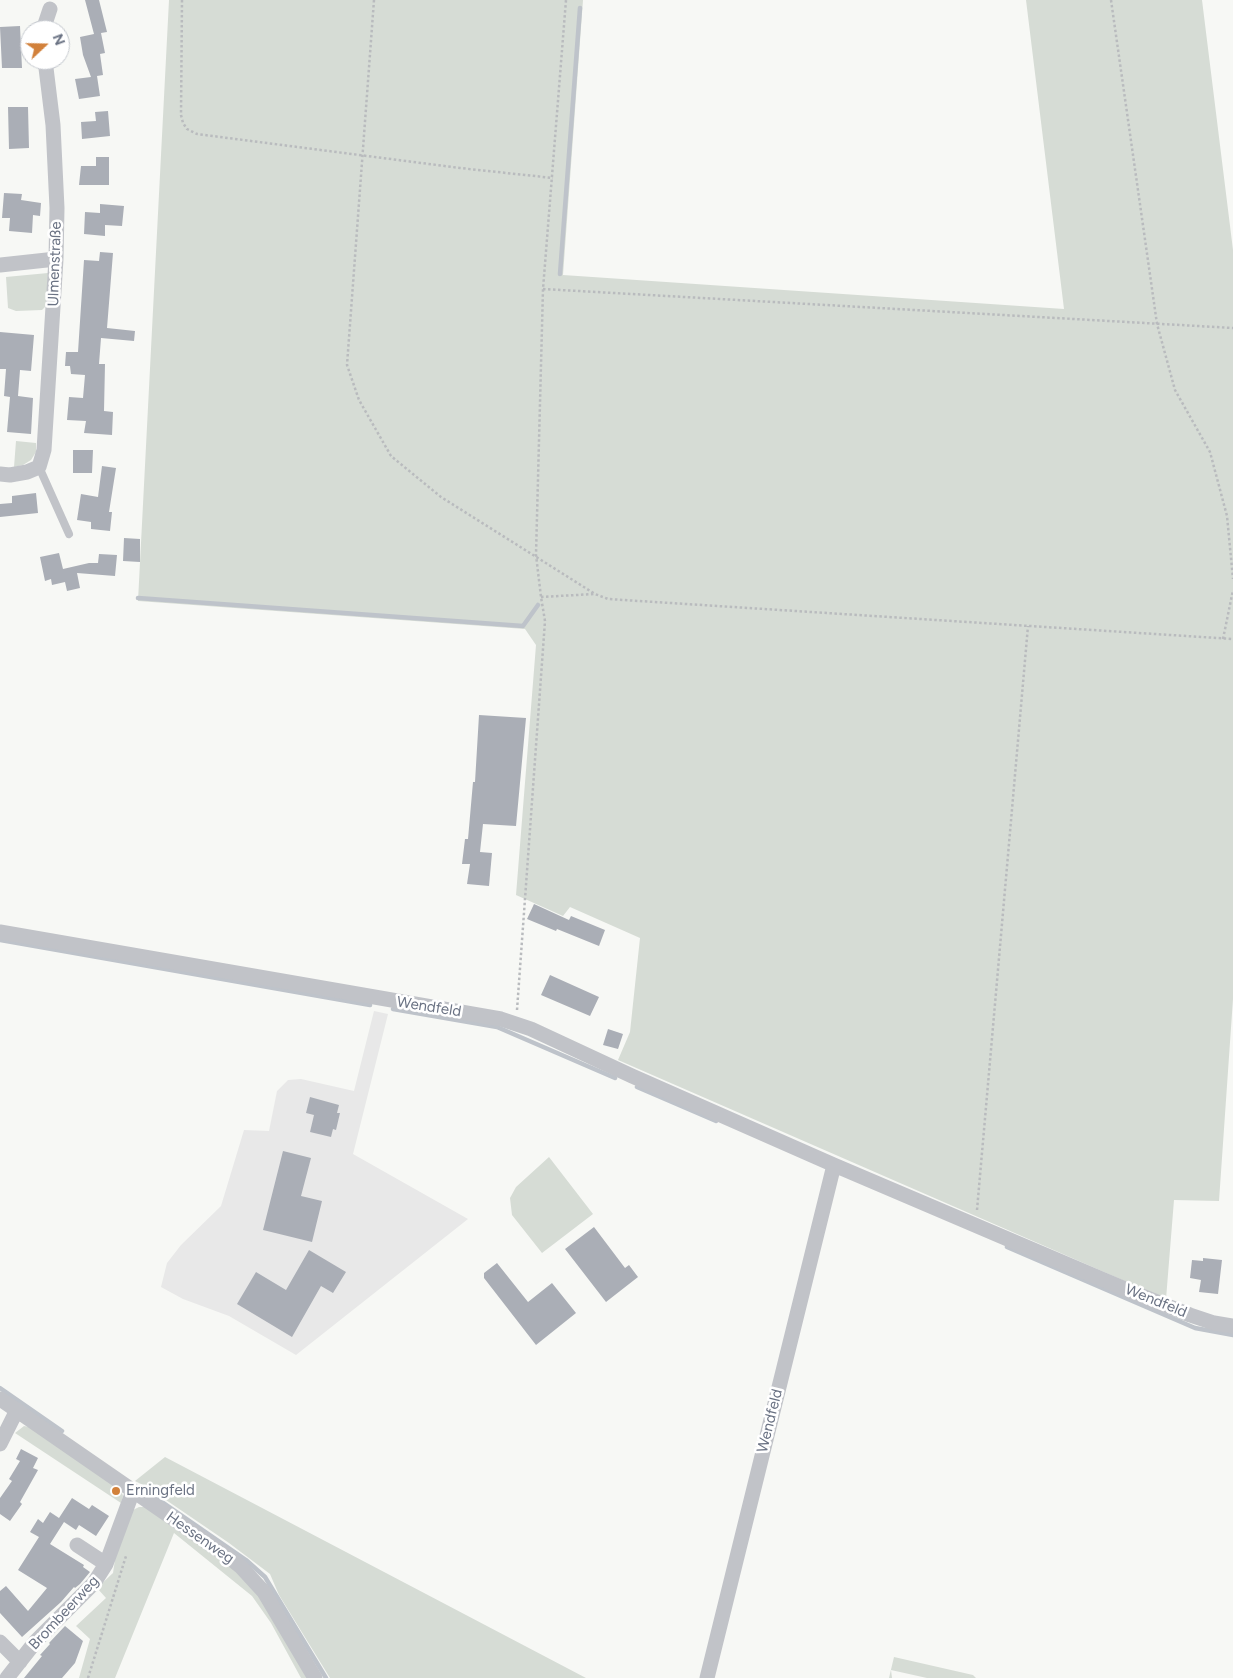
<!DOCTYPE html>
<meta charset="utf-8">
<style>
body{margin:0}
#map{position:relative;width:1233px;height:1678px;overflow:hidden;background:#f7f8f5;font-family:Figtree,sans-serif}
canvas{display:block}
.north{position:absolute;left:20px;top:20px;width:50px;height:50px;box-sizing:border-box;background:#fff;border:1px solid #c3c7cd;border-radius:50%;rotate:69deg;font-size:14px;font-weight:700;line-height:20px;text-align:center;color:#6a7283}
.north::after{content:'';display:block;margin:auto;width:18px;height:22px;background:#d2813b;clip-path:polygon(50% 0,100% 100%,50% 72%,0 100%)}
</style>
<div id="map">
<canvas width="1233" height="1678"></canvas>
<div class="north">N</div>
</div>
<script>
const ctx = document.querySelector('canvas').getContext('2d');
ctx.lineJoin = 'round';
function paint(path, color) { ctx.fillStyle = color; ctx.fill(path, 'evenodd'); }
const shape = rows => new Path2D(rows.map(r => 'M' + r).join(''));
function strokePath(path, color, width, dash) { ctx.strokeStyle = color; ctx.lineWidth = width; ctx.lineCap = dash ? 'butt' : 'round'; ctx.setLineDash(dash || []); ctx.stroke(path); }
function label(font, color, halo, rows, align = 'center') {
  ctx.font = font + ' Figtree,sans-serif'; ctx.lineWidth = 5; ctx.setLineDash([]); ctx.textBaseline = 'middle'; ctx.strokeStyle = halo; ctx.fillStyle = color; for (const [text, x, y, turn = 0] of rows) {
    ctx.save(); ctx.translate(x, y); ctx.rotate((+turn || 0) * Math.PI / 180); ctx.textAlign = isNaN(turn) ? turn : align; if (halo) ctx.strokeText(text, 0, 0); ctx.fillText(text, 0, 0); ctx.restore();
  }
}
const built = shape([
 [374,1011,388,1014,353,1154,468,1219,296,1355,229,1316,183,1299,161,1287,167,1263,181,1245,221,1206,244,1130,269,1131,277,1091,288,1080,301,1079,354,1091]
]);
const green = shape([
 [169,0,583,0,563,275,1064,309,1026,0,1202,0,1233,250,1233,999,1219,1201,1174,1200,1166,1299,618,1060,630,1032,640,938,570,907,563,916,516,895,536,645,525,629,138,601],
 [48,273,46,306,42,310,16,311,8,308,6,277],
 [16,441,36,443,36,452,31,460,23,465,14,467],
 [549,1157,593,1214,542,1253,512,1215,510,1198,516,1187],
 [24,1426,29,1427,121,1490,123,1496,121,1503,15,1433],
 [165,1457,586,1678,330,1678,279,1595,270,1574,229,1543,147,1487,135,1481],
 [139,1507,146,1507,225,1561,252,1585,309,1678,301,1678,271,1623,252,1596,174,1533,115,1678,79,1678,90,1639,76,1626,106,1598,97,1588,113,1573,116,1553,133,1510],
 [894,1657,973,1675,976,1678,927,1678,891,1670,892,1678,889,1678]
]);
const stream = shape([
 [560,274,580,8],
 [138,598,523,626,538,605],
 [0,940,370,1005],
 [393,1009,497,1027,615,1078],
 [637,1087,716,1121],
 [1007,1247,1195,1328,1233,1335],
 [0,1388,62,1431],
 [149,1493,246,1560,265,1577,326,1678]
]);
const building = shape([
 [85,0,99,0,107,32,101,33,105,53,100,54,103,75,97,76,100,96,79,99,75,79,91,77,83,55,80,37,94,34],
 [20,26,22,68,2,68,0,27],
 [8,107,28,107,29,148,9,149],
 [108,111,110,136,82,139,81,122,96,121,95,112],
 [96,157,109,157,109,185,79,185,81,166,96,166],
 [4,193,22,194,21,200,41,203,40,216,33,215,32,233,9,231,10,218,2,218],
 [100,204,124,206,122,226,105,225,105,236,84,234,85,212,100,213],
 [100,252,113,253,107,328,135,331,134,341,101,338,99,364,105,364,104,411,113,412,112,435,84,433,86,421,67,420,69,397,83,398,85,375,71,374,70,366,65,366,66,352,78,352,84,260,99,261],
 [0,332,34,335,31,371,20,370,18,396,33,398,31,434,7,432,10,397,4,396,6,369,0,369],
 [73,450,93,450,92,473,73,473],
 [102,466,116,468,109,512,112,512,110,531,91,529,91,522,77,520,81,494,98,497],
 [36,493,38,513,0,517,0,504,12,503,12,496],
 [124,538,140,539,140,562,123,561],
 [59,553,63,569,89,563,98,563,99,554,117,555,115,576,77,573,80,588,67,591,65,582,52,585,51,579,45,581,40,557],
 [479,715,526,718,516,826,483,824,480,852,492,853,489,886,467,884,470,864,462,864,465,839,468,839,473,782,475,782],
 [534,904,569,920,571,916,605,930,599,946,557,929,556,931,527,919],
 [550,975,599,997,590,1016,541,995],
 [608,1029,623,1034,618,1049,603,1045],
 [310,1097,339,1105,337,1113,340,1113,336,1130,333,1129,331,1137,310,1132,314,1115,306,1113],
 [283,1151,311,1158,301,1196,322,1201,312,1242,263,1230],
 [594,1227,625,1268,629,1265,638,1277,606,1302,565,1249],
 [309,1250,346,1272,333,1293,321,1286,292,1337,237,1304,256,1272,286,1290],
 [1203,1258,1222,1260,1218,1294,1199,1292,1201,1280,1190,1278,1192,1260,1203,1261],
 [497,1263,528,1302,552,1283,576,1313,536,1345,484,1278,484,1273],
 [21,1449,38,1458,33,1468,38,1470,20,1502,22,1504,10,1521,0,1514,0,1498,12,1481,9,1479,20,1461,16,1459],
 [72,1498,89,1509,92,1505,109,1516,96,1536,79,1525,76,1530,64,1522,50,1544,84,1565,83,1567,90,1572,80,1584,75,1588,74,1587,61,1602,22,1637,0,1613,0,1591,6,1586,28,1611,47,1588,18,1570,39,1537,30,1532,38,1519,43,1523,50,1512,59,1518],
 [65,1626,83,1641,75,1663,62,1678,24,1678,42,1656,40,1655,50,1644,49,1643]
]);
const path = shape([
 [182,0,181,115,183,123,187,129,197,134,460,168,553,178],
 [374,0,347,365,359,400,391,456,441,497,595,594,608,599,1233,639],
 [1111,0,1157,324,1175,390,1210,452,1227,516,1233,579],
 [543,289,1233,328],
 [541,597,594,594],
 [1223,639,1233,590],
 [517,1010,545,621,541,597,536,555,543,289,566,0],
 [977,1210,1028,626],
 [88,1678,126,1556]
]);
const lane = shape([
 [39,467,69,534]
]);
const street = shape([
 [43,30,50,9],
 [0,265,56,259],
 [0,474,10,475,27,472,39,467,44,450,56,259,57,208,53,125,45,60],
 [0,932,501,1019,531,1029,632,1076,834,1165,1132,1292,1190,1315,1214,1323,1233,1326],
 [0,1399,226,1555,241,1567,264,1592,315,1678],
 [0,1444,17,1410],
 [77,1545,106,1564],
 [0,1642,20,1662],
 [7,1678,36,1641,94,1583,106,1564,133,1491],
 [707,1678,834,1165]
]);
const markers = [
 [116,1491,5,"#d2813b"]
];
const streetNames = [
 ["Ulmenstraße",55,264,-88],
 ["Wendfeld",429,1007,9],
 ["Wendfeld",1156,1301,22],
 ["Wendfeld",770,1421,-76],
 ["Hessenweg",200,1538,35],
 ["Brombeerweg",64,1613,-47]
];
const poiNames = [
 ["Erningfeld",126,1491]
];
paint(built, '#e8e8e8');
paint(green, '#d6dcd5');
strokePath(stream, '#bec3ca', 4.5);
paint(building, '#aaaeb6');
strokePath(path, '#b9bbbe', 2.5, [2.5, 2.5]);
strokePath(lane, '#c1c3c8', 8);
strokePath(street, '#c1c3c8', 15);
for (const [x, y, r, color] of markers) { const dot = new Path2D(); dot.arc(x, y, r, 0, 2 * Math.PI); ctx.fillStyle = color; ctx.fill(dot); strokePath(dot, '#fff', 2); }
label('15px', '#6a7283', '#fff', streetNames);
label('15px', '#6a7283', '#fff', poiNames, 'left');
</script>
